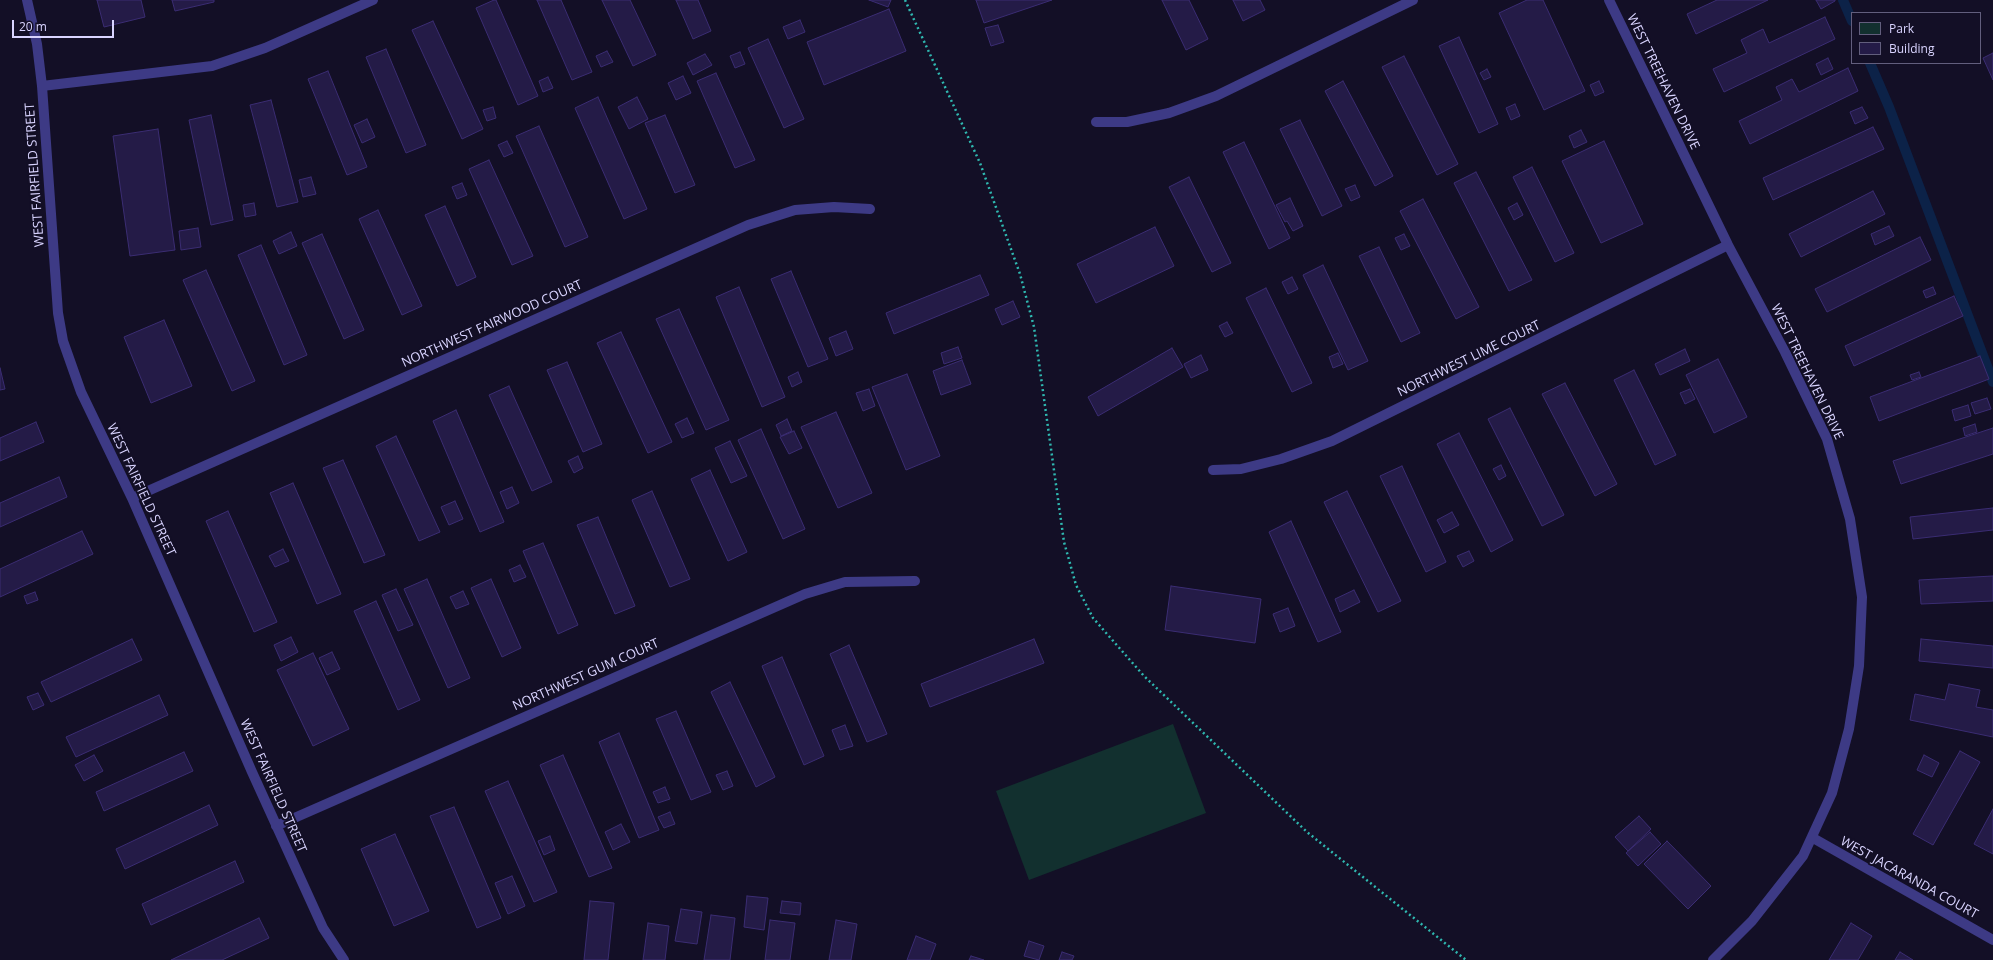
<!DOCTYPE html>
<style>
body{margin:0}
#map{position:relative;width:1993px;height:960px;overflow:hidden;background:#130f26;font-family:"Open Sans",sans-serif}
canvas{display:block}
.legend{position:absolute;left:1851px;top:12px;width:130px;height:52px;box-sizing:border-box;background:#130f26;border:1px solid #625e7d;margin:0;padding:5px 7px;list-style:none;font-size:12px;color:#d9d4ff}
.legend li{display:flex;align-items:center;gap:8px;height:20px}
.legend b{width:20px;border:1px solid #625e7d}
.scale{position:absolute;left:12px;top:20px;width:102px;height:18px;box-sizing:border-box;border:2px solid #d9d4ff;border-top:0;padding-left:5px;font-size:12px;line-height:14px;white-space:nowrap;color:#d9d4ff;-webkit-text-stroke:3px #130f26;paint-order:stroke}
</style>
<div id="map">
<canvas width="1993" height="960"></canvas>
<ul class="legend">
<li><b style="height:11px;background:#12302f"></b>Park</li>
<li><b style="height:11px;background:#241b47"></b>Building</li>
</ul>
<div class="scale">20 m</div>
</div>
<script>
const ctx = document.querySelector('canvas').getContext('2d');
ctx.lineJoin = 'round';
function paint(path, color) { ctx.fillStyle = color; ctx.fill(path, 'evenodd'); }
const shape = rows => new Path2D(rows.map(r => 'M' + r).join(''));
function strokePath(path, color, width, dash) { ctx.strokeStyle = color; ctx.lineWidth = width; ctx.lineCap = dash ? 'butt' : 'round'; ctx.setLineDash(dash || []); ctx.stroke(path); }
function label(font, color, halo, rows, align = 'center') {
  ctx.font = font + ' "Open Sans",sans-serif'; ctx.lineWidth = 4; ctx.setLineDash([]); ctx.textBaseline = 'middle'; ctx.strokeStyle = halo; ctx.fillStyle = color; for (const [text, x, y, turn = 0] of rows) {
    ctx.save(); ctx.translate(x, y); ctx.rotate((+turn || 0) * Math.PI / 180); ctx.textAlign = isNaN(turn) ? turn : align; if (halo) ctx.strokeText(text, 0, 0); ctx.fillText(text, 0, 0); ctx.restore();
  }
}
const green = shape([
 [1173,724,1206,813,1029,880,996,791]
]);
const stream = shape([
 [1843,0,1852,21],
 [1870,63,1889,107,1993,382]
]);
const building = shape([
 [97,0,141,0,145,17,104,27,97,0],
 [172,0,214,0,214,2,175,11,172,0],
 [494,0,496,0,538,96,518,105,476,8,494,0],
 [537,0,561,0,592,72,572,80,537,0],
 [602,0,630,0,656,55,633,66,602,0],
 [676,0,698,0,711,31,693,39,676,0],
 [869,0,891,0,888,7,869,0],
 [976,0,1052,0,984,23,976,0],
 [1162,0,1189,0,1208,39,1186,50,1162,0],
 [1233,0,1260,0,1265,10,1243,21,1233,0],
 [1527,0,1543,0,1585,91,1544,110,1499,13,1527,0],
 [1717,0,1768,0,1696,34,1687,14,1717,0],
 [1816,0,1835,0,1835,1,1821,9,1816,0],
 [889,9,906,51,824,85,807,42,889,9],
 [1825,17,1835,39,1724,92,1713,69,1747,53,1741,40,1763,29,1769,43,1825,17],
 [800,20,805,32,788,39,783,27,800,20],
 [433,21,483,129,462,139,412,30,433,21],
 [998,25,1004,42,991,46,985,28,998,25],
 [1459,37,1498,124,1479,133,1439,46,1459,37],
 [768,39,804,119,784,128,748,48,768,39],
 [386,49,426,145,406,153,366,57,386,49],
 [607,51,613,62,601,67,596,56,607,51],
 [740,52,745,64,735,68,730,56,740,52],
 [1993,53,1993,80,1983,58,1993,53],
 [705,54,712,65,693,75,687,63,705,54],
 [1404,56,1458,164,1437,175,1382,67,1404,56],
 [1828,58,1833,69,1821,75,1816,64,1828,58],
 [1848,68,1858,91,1750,144,1739,121,1782,100,1776,87,1792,79,1799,92,1848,68],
 [1487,69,1491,77,1484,80,1480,73,1487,69],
 [328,71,367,167,347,175,308,79,328,71],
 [716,73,755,160,735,168,697,81,716,73],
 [683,76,691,93,676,100,668,83,683,76],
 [548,77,553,88,543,92,539,81,548,77],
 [1343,81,1393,176,1375,186,1325,91,1343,81],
 [1599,81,1604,92,1595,96,1590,85,1599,81],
 [598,97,647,209,624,219,575,108,598,97],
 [637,97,648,119,629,129,618,107,637,97],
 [271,100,298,202,277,207,250,105,271,100],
 [1515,104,1520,116,1511,120,1506,108,1515,104],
 [493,107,496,118,487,121,483,110,493,107],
 [1862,107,1868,118,1855,124,1850,112,1862,107],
 [211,115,233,220,211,225,189,120,211,115],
 [665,115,695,185,675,193,645,123,665,115],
 [367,119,375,137,362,143,354,125,367,119],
 [1300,120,1342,206,1322,216,1280,129,1300,120],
 [539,126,588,237,565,247,516,136,539,126],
 [1873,127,1884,149,1773,200,1763,178,1873,127],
 [158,129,175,250,130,256,113,136,158,129],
 [1581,130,1587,142,1574,148,1569,136,1581,130],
 [507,141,513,153,504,157,498,145,507,141],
 [1604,141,1643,224,1601,243,1562,161,1604,141],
 [1244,142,1290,238,1269,249,1223,152,1244,142],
 [489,160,533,256,512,265,469,169,489,160],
 [1532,167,1574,253,1555,262,1513,177,1532,167],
 [1476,172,1532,280,1509,291,1454,183,1476,172],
 [311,177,316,194,303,197,299,180,311,177],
 [1189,177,1231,263,1212,272,1169,187,1189,177],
 [462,183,467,195,457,199,452,187,462,183],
 [1355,185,1360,197,1351,201,1345,189,1355,185],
 [1873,191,1885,214,1801,257,1789,234,1873,191],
 [1290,198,1303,226,1293,231,1287,221,1285,222,1276,205,1290,198],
 [1423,199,1479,307,1456,319,1400,211,1423,199],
 [254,203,256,215,245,217,243,205,254,203],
 [1517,203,1523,215,1514,220,1508,208,1517,203],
 [445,206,476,277,457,286,425,215,445,206],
 [378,210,422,306,402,315,359,219,378,210],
 [1889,226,1894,236,1875,245,1871,234,1889,226],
 [1155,227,1174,266,1096,303,1077,264,1155,227],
 [198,228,201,247,181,250,179,231,198,228],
 [291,232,297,246,279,254,273,241,291,232],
 [322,234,364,330,344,339,302,243,322,234],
 [1404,234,1410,246,1401,250,1395,238,1404,234],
 [1920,237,1931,260,1827,312,1815,289,1920,237],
 [261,245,307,355,284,365,238,255,261,245],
 [1379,247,1420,333,1401,342,1359,256,1379,247],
 [1323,265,1368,361,1348,370,1303,275,1323,265],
 [206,270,255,381,232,391,183,280,206,270],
 [791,271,828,359,808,367,771,279,791,271],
 [980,275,989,295,894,334,886,313,980,275],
 [1292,277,1298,289,1288,294,1282,282,1292,277],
 [739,287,785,397,762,407,716,297,739,287],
 [1933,287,1936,294,1926,298,1923,291,1933,287],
 [1266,288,1312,383,1292,392,1246,298,1266,288],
 [1954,296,1963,316,1854,366,1845,346,1954,296],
 [1013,301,1020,317,1002,325,995,309,1013,301],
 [679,309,729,420,706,430,656,319,679,309],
 [164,320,192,386,151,403,124,337,164,320],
 [1227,322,1233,333,1225,337,1219,326,1227,322],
 [846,331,853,349,836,356,829,338,846,331],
 [621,332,672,442,648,453,597,343,621,332],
 [958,347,962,358,944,364,941,353,958,347],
 [1172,348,1183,367,1098,416,1088,397,1172,348],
 [1685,349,1690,361,1660,375,1655,364,1685,349],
 [1338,353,1343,364,1333,368,1329,357,1338,353],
 [1201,355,1208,370,1191,378,1184,364,1201,355],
 [1980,356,1989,379,1879,421,1870,397,1980,356],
 [1718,359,1747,417,1714,433,1686,375,1718,359],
 [962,360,971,384,941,395,933,371,962,360],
 [567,362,602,444,583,452,547,370,567,362],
 [0,368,5,389,0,390,0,368],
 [1634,370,1676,455,1655,465,1614,380,1634,370],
 [798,372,802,382,792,387,788,377,798,372],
 [1919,372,1921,377,1912,380,1910,375,1919,372],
 [907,374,940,456,906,470,872,387,907,374],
 [1565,383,1617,484,1595,496,1542,394,1565,383],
 [509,386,552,482,532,491,489,395,509,386],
 [869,389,875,406,863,411,856,393,869,389],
 [1690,389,1695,399,1685,404,1680,393,1690,389],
 [1987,398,1991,409,1975,414,1971,403,1987,398],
 [1968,405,1971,416,1955,421,1952,410,1968,405],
 [1510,408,1564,515,1542,526,1488,419,1510,408],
 [456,410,504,522,480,532,433,421,456,410],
 [836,412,872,493,838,508,801,427,836,412],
 [687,418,694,433,682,438,675,424,687,418],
 [787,419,792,431,781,436,776,425,787,419],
 [36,422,44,442,0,461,0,438,36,422],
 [1975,424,1977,432,1965,436,1963,428,1975,424],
 [1993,428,1993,454,1901,484,1893,461,1993,428],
 [761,429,805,529,783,539,738,440,761,429],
 [794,431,802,448,789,454,780,437,794,431],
 [1459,433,1513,540,1491,552,1437,444,1459,433],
 [396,436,440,532,419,541,376,446,396,436],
 [730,441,747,476,731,483,715,448,730,441],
 [578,456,583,468,574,473,568,461,578,456],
 [343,460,385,555,364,563,323,468,343,460],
 [1501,465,1506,476,1499,480,1493,469,1501,465],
 [1402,466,1446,562,1426,572,1380,476,1402,466],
 [710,470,747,552,728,561,691,479,710,470],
 [59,477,67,497,0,527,0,503,59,477],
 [293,483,341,594,317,604,270,493,293,483],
 [512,487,519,503,507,509,500,492,512,487],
 [652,491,690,579,670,587,632,500,652,491],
 [1347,491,1401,601,1378,612,1324,502,1347,491],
 [455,501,463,519,449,525,441,507,455,501],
 [1993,508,1993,530,1913,539,1910,517,1993,508],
 [228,511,277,622,254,632,206,521,228,511],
 [1452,512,1459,525,1444,533,1437,520,1452,512],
 [598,517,635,606,615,614,577,525,598,517],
 [1291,521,1341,632,1318,642,1269,532,1291,521],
 [82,531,93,554,0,597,0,569,82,531],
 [543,543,578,625,558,634,523,551,543,543],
 [283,549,289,561,275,567,269,556,283,549],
 [1469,551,1474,561,1463,567,1457,556,1469,551],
 [520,565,526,577,514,582,509,570,520,565],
 [1993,576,1993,601,1921,604,1919,580,1993,576],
 [427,579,470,678,448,688,404,589,427,579],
 [491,579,521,648,502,657,471,588,491,579],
 [1171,586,1261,599,1255,643,1165,630,1171,586],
 [396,589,413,625,398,631,382,595,396,589],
 [1354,590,1360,602,1340,612,1335,599,1354,590],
 [463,591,469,604,456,609,450,597,463,591],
 [35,592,38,600,27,604,24,596,35,592],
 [376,601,420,700,398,710,354,611,376,601],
 [1288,608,1295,626,1280,632,1273,614,1288,608],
 [291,637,298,652,281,661,274,645,291,637],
 [132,639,142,660,51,702,41,682,132,639],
 [1034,639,1044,663,930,707,921,684,1034,639],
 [1921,639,1993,646,1993,668,1919,661,1921,639],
 [849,645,887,734,867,742,830,654,849,645],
 [332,652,340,669,327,675,319,658,332,652],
 [313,653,349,729,313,746,277,670,313,653],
 [782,657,824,756,804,765,762,666,782,657],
 [730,682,775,777,756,787,711,692,730,682],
 [1949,684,1980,690,1976,707,1993,710,1993,737,1910,720,1915,694,1945,700,1949,684],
 [38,693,44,705,33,710,27,697,38,693],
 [159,695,168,715,76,757,66,737,159,695],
 [676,711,711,792,691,800,656,719,676,711],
 [845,725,853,746,840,750,832,730,845,725],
 [619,733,659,830,639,838,599,742,619,733],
 [1960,751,1980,762,1933,845,1913,834,1960,751],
 [184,752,193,771,104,811,96,792,184,752],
 [94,755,103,771,84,781,75,765,94,755],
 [563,755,612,868,589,877,540,765,563,755],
 [1924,755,1939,763,1932,777,1917,770,1924,755],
 [727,771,733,786,723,790,716,775,727,771],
 [508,781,557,892,534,902,485,791,508,781],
 [665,787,670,799,658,803,653,792,665,787],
 [209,805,218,825,125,869,116,849,209,805],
 [454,807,501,918,477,928,430,816,454,807],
 [1993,809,1993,854,1974,844,1993,809],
 [670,812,675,824,664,828,658,817,670,812],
 [1639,816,1651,829,1628,851,1615,837,1639,816],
 [621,824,630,842,613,850,605,832,621,824],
 [1650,832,1661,844,1638,866,1626,853,1650,832],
 [395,834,429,911,394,926,361,849,395,834],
 [550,836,555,850,544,855,538,841,550,836],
 [1667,841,1711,886,1688,909,1644,864,1667,841],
 [235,861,244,882,151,925,142,904,235,861],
 [512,876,525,906,508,914,495,883,512,876],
 [747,896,768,898,764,930,744,927,747,896],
 [590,901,614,903,608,960,584,960,590,901],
 [782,901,801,903,800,915,780,913,782,901],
 [681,909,702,912,697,944,675,941,681,909],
 [711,915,735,918,730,960,704,960,711,915],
 [259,918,269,938,222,960,171,960,259,918],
 [770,920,795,923,790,960,765,960,770,920],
 [836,920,857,924,851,960,829,960,836,920],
 [648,923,669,926,665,960,643,960,648,923],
 [1851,923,1872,936,1858,960,1829,960,1851,923],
 [916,936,936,944,930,960,907,960,916,936],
 [1029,941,1044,946,1039,960,1024,956,1029,941],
 [1062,952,1074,956,1072,960,1059,960,1062,952],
 [1900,952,1913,960,1895,960,1900,952],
 [971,956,984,960,969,960,971,956]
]);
const path = shape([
 [905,0,980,163,1020,274,1034,327,1064,542,1076,585,1093,618,1144,676,1307,832,1466,960]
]);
const lane = shape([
 [27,0,37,44,42,86,58,313,63,341,81,392,132,498,252,772,323,928,344,960],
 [1609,0,1728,245,1785,352,1827,439,1850,519,1862,597,1859,666,1849,729,1832,793,1803,856,1752,921,1713,960],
 [42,86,212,66,265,48,373,0],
 [1096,122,1127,122,1169,113,1216,96,1413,0],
 [1213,470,1241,469,1281,459,1332,441,1728,245],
 [132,498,748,225,795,210,834,207,870,209],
 [276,826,805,594,845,582,915,581],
 [1813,838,1993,940]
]);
const streetNames = [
 ["WEST TREEHAVEN DRIVE",1663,82,64],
 ["WEST FAIRFIELD STREET",35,175,-94],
 ["NORTHWEST FAIRWOOD COURT",492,324,-24],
 ["NORTHWEST LIME COURT",1469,359,-26],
 ["WEST TREEHAVEN DRIVE",1807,372,64],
 ["WEST FAIRFIELD STREET",141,490,65],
 ["NORTHWEST GUM COURT",586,675,-24],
 ["WEST FAIRFIELD STREET",273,786,66],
 ["WEST JACARANDA COURT",1909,878,29]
];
paint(green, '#12302f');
strokePath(stream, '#0c2248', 10);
paint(building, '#241b47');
strokePath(building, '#3b2d73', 1);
strokePath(path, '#2fb8b0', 2.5, [2, 3]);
strokePath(lane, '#3d3a85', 10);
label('13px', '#d9d4ff', '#130f26', streetNames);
</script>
